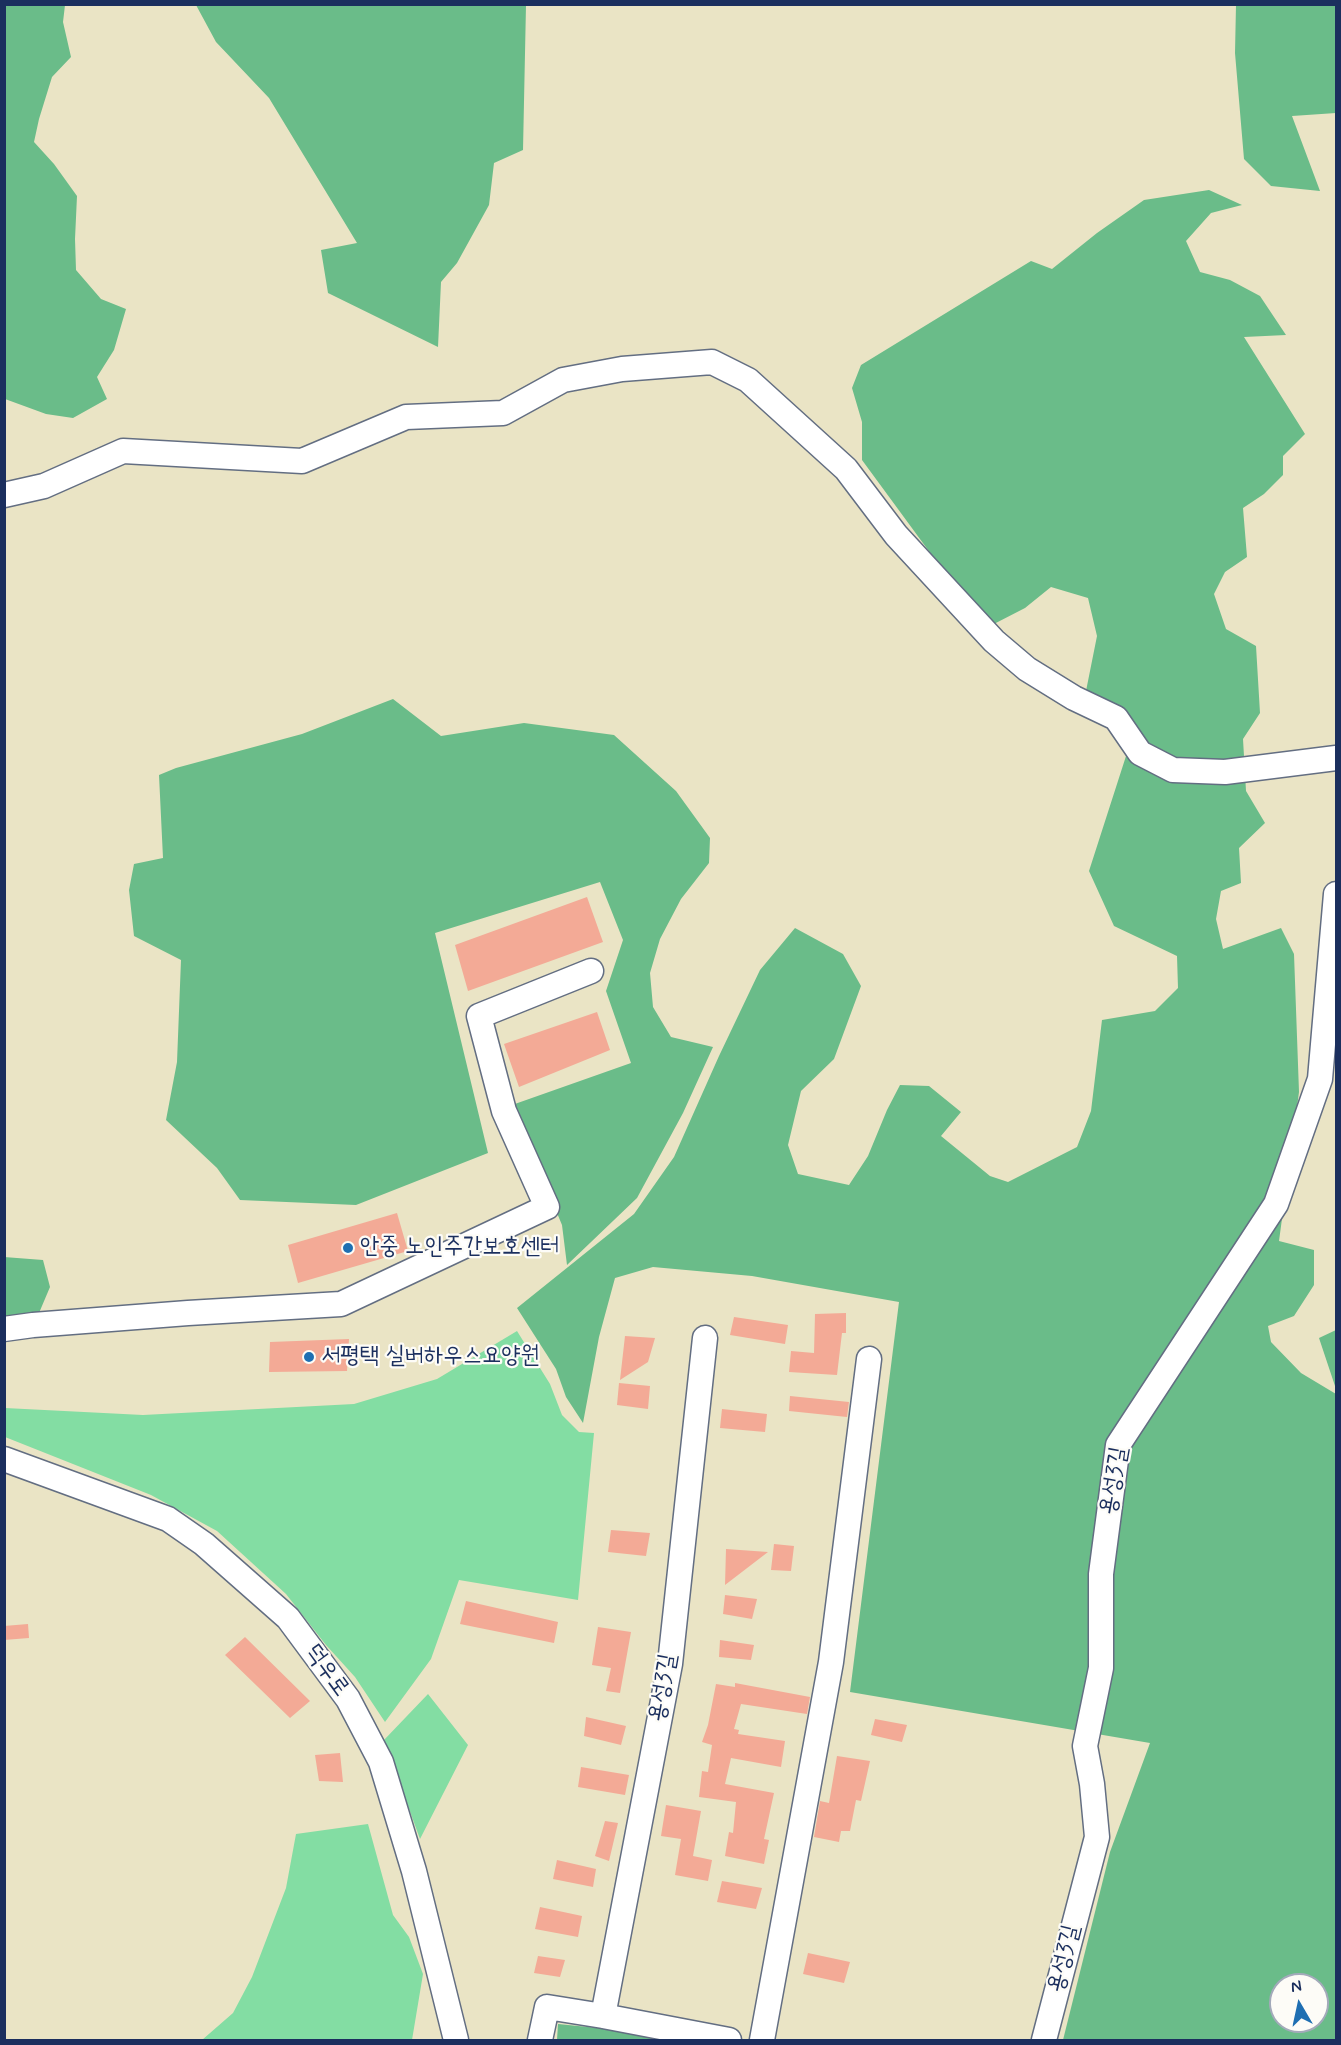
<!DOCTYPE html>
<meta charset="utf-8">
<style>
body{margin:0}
#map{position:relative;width:1341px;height:2045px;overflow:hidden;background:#eae4c5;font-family:Mynerve,sans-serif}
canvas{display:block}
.frame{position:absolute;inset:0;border:6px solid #1b2f5e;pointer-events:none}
.north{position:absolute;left:1269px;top:1973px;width:60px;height:60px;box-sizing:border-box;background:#fdfcf7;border:2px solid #a3aaba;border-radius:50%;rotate:351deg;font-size:16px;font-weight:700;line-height:24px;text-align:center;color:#1b2f5e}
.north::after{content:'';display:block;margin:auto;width:21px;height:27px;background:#1f6fb2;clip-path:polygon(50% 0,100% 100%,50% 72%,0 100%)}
</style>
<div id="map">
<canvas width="1341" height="2045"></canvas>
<div class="frame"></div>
<div class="north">N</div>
</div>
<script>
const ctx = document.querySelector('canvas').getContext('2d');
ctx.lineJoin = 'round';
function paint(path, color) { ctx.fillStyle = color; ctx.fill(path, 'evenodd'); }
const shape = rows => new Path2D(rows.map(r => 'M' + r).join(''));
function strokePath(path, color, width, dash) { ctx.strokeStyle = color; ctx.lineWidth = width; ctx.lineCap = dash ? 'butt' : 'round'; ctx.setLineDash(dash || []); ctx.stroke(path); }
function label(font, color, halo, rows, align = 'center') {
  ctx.font = font + ' Mynerve,"Poor Story",sans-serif'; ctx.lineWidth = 4.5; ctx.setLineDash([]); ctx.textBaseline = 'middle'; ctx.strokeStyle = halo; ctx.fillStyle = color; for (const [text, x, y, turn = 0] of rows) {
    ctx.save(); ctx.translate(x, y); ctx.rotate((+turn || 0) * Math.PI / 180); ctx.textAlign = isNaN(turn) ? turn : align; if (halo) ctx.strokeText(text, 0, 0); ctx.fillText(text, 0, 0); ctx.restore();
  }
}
const green = shape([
 [517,1331,550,1384,562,1415,579,1432,594,1433,578,1600,459,1580,431,1659,385,1722,355,1677,326,1645,286,1594,217,1531,151,1495,5,1437,5,1408,143,1415,354,1404,437,1379],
 [428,1694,468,1745,420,1839,384,1740],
 [368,1824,393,1915,409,1937,423,1974,412,2040,202,2040,233,2013,252,1977,286,1888,296,1834]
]);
const forest = shape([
 [5,4,65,5,63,22,71,57,52,77,39,119,34,142,54,164,77,196,75,239,76,270,101,299,126,309,114,350,97,377,107,399,73,418,46,414,5,399],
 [196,5,526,5,523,150,494,163,489,205,457,263,441,282,438,347,328,293,321,250,357,243,269,98,216,42],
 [1236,5,1336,5,1336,113,1292,116,1320,191,1271,186,1244,159,1235,53],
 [1209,190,1242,205,1211,213,1186,241,1200,272,1230,280,1260,296,1286,335,1244,337,1305,434,1283,456,1283,475,1264,494,1243,508,1247,557,1225,572,1214,594,1226,629,1256,646,1260,713,1243,739,1246,791,1265,823,1239,848,1241,883,1221,891,1216,919,1223,949,1281,928,1294,954,1299,1092,1279,1241,1314,1250,1314,1285,1294,1316,1268,1326,1271,1342,1301,1373,1336,1394,1336,2040,1063,2040,1110,1852,1150,1743,850,1692,899,1302,752,1276,653,1267,615,1278,599,1337,583,1423,566,1397,556,1369,517,1308,634,1214,674,1157,719,1056,760,970,795,928,843,954,861,986,834,1059,801,1091,788,1145,798,1174,849,1185,868,1156,887,1110,900,1085,929,1086,961,1112,941,1136,990,1176,1008,1182,1077,1147,1091,1111,1102,1020,1155,1011,1178,988,1177,956,1114,926,1089,871,1136,725,1086,691,1097,636,1088,598,1051,587,1025,608,990,626,953,584,862,460,862,422,852,388,861,365,1031,261,1052,269,1097,233,1144,200],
 [1281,1985,1317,1985,1317,2021,1281,2021],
 [393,699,441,736,524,723,614,735,676,791,710,838,709,863,681,899,660,939,650,973,653,1007,671,1037,713,1047,683,1113,637,1198,567,1265,562,1225,512,1105,631,1063,606,991,623,940,600,882,435,933,488,1153,356,1205,240,1200,217,1168,166,1120,177,1062,181,960,134,936,129,890,134,864,163,858,159,775,176,768,302,734],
 [4,1257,43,1260,50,1287,39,1313,5,1318],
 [1336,1330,1336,1389,1319,1338],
 [558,2024,608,2029,670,2040,557,2040]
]);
const building = shape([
 [587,897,603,942,468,991,455,945],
 [597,1012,610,1050,519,1087,504,1044],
 [397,1213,408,1251,298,1283,288,1245],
 [846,1313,846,1333,842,1333,837,1375,789,1372,791,1351,814,1353,815,1314],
 [734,1317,788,1325,785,1344,730,1335],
 [625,1336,655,1338,648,1362,620,1380],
 [349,1339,347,1371,269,1372,270,1342],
 [619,1383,650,1386,648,1409,617,1405],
 [790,1396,849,1402,847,1417,789,1411],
 [722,1409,767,1414,765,1432,720,1428],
 [611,1530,650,1533,646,1556,608,1552],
 [774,1544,794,1546,791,1571,771,1570],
 [726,1549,768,1552,725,1585],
 [725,1595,757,1599,752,1619,723,1614],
 [466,1601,558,1622,554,1643,460,1624],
 [28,1624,29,1638,4,1640,4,1626],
 [598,1627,631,1632,620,1693,606,1691,611,1668,592,1665],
 [245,1637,310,1701,290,1718,225,1655],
 [720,1640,754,1645,751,1660,719,1657],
 [735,1683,810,1697,807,1714,741,1704,734,1729,739,1730,738,1734,785,1741,781,1767,731,1758,725,1784,774,1793,764,1839,769,1840,764,1864,725,1856,729,1832,733,1833,736,1802,699,1797,702,1771,708,1772,712,1745,702,1742,708,1725,716,1684,735,1687],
 [586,1717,626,1726,621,1745,584,1736],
 [875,1719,907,1725,902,1742,871,1735],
 [340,1753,343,1782,319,1781,315,1755],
 [837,1756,870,1761,861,1801,856,1800,850,1831,841,1831,839,1842,814,1837,820,1801,829,1803],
 [581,1767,629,1775,625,1795,578,1787],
 [666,1805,701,1811,693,1856,712,1860,708,1881,675,1875,681,1839,661,1836],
 [605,1821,618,1823,609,1861,595,1856],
 [557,1860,596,1869,593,1887,553,1879],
 [722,1881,762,1888,756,1909,717,1902],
 [540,1907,582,1916,578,1937,535,1929],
 [808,1953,850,1962,844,1983,803,1974],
 [538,1956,565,1960,560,1977,534,1973]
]);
const minor = shape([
 [4,495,44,486,123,451,302,461,406,417,503,413,563,380,622,369,712,362,748,380,846,469,896,535,994,641,1027,669,1074,698,1116,718,1140,753,1173,770,1225,772,1336,758],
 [4,1329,33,1325,188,1313,341,1304,547,1207,504,1111,479,1016,591,971],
 [4,1459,168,1519,204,1544,288,1618,348,1699,381,1762,414,1871,456,2040],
 [603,2016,670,1664,705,1338],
 [540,2040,547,2007,603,2016,729,2040],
 [762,2040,831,1662,869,1359],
 [1044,2040,1097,1837,1092,1784,1085,1746,1101,1668,1101,1574,1118,1445,1276,1204,1320,1079,1336,894]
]);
const markers = [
 [348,1248,6,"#1f6fb2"],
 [309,1357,6,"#1f6fb2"]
];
const poiNames = [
 ["안중 노인주간보호센터",360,1248],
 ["서평택 실버하우스요양원",321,1357]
];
const streetNames = [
 ["용성3길",1115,1481,-80],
 ["덕우로",326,1671,54],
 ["용성3길",664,1688,-80],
 ["용성3길",1065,1959,-76]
];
paint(green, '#83dda3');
paint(forest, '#6abc89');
paint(building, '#f3aa96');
strokePath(minor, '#636e82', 27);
strokePath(minor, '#fff', 24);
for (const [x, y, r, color] of markers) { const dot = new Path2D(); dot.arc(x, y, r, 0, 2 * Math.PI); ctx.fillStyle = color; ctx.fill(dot); strokePath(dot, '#fdfcf7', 2); }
label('24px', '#1b2f5e', '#fdfcf7', poiNames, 'left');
label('24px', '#1b2f5e', '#fdfcf7', streetNames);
</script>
